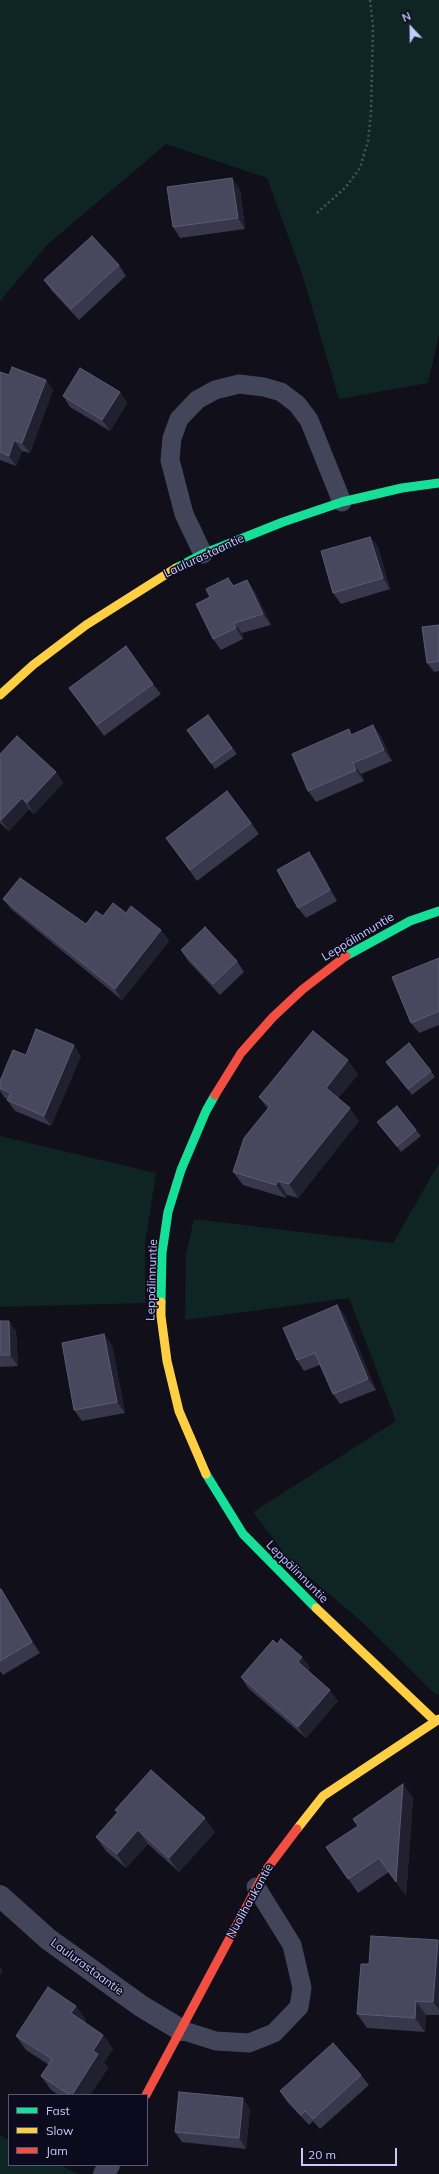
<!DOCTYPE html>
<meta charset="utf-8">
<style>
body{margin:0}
#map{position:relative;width:439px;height:2174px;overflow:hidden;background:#100f1a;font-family:Mulish,sans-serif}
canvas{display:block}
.legend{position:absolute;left:8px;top:2094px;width:140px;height:72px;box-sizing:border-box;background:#0c0b1e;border:1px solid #575778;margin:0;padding:5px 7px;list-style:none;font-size:12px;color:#c8c9ff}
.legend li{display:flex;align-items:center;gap:8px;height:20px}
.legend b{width:20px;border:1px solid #575778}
.north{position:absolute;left:391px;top:8px;width:40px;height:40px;-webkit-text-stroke:3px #0c0b1e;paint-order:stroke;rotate:338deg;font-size:11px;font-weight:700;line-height:16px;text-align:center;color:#c8c9ff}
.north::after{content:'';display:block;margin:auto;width:14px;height:18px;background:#c8c9ff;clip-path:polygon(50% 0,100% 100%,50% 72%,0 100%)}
.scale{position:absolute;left:301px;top:2148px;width:96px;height:18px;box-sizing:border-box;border:2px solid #c8c9ff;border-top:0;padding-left:5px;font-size:12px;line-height:14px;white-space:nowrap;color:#c8c9ff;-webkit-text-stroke:3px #0c0b1e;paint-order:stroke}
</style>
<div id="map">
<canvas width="439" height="2174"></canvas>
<ul class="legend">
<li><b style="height:5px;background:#16e098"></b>Fast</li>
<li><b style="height:5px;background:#ffcf43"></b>Slow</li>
<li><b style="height:5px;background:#f24e42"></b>Jam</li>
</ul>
<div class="north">N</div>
<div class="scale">20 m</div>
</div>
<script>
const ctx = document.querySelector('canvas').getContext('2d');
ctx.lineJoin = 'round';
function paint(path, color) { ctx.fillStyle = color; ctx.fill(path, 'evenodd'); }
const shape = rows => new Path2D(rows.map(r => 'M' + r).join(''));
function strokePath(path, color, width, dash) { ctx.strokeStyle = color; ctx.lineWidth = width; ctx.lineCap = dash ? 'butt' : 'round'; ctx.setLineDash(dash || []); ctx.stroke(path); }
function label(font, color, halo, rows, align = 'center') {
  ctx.font = font + ' Mulish,sans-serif'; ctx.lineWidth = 3; ctx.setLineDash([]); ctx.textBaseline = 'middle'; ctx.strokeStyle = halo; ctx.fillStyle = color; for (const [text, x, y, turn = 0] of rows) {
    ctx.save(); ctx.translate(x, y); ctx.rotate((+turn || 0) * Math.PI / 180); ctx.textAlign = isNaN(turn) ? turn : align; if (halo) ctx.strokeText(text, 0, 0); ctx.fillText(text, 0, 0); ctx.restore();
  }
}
const green = shape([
 [0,0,439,0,439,335,428,383,339,399,303,277,267,178,166,144,47,245,0,301],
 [0,1136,156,1173,145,1244,145,1303,0,1307],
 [439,1163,439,1694,436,1695,362,1622,290,1561,253,1512,396,1421,349,1298,185,1320,186,1255,194,1219,393,1243],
 [0,2135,9,2140,9,2165,60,2165,78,2174,0,2174]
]);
const path = shape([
 [317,213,346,187,360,168,368,141,371,112,373,26,370,0]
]);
const lane = shape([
 [203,554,184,514,170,460,172,438,179,419,197,400,215,390,239,384,264,387,281,392,297,404,309,420,342,502],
 [181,2030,216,2041,249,2043,274,2033,299,2007,302,1988,292,1945,256,1887]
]);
const street = shape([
 [0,1896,48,1939,141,2006,181,2030],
 [104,2174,109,2165]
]);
const fast = shape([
 [176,568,203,554,283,522,342,502,402,488,439,483],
 [346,956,410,921,439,911],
 [161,1302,162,1253,168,1212,181,1170,206,1111,215,1095],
 [206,1474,243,1534,316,1608]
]);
const slow = shape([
 [0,695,33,665,86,625,176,568],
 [161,1302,161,1316,167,1361,179,1411,206,1474],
 [316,1608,435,1721],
 [297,1829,323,1796,439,1719]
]);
const jam = shape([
 [215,1095,241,1053,273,1017,303,989,346,956],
 [146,2095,266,1870,297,1829]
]);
const wall = shape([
 [240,189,245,229,180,238,173,227],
 [119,265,126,276,79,320,52,291,44,280],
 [0,372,9,375,46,380,53,390,30,453,22,451,16,466,0,460],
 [120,392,127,403,110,431,70,407,63,396],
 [370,537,378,547,390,589,341,604,333,593],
 [228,578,234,586,254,590,271,625,242,633,243,639,221,650,213,639,210,597],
 [439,625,439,671,434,672,427,663],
 [153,684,161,694,104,736,69,688],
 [208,715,237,754,215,769,187,730],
 [353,735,381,736,392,761,361,774,364,781,316,802,308,791],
 [0,754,56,772,63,783,34,814,29,809,9,831,0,823],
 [251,823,259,834,197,881,166,838],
 [309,852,317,863,337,901,306,918,298,908],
 [3,899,86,924,103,916,126,913,161,930,169,941,122,1000,11,909],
 [181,950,237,961,244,972,220,995,188,961],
 [439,958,439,1025,419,1033,411,1023],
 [26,1055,81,1056,51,1126,15,1111,7,1100,8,1099,5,1098,0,1091,0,1081],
 [386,1062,431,1071,435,1077,412,1095],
 [358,1074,338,1098,359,1121,298,1198,287,1195,286,1198,243,1185,233,1172,268,1109,259,1097],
 [377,1122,416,1130,421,1136,401,1152],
 [337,1305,345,1316,376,1390,340,1404,333,1394,320,1365,304,1371,297,1360],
 [0,1321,16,1331,18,1366,0,1367],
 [112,1345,125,1413,82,1421,74,1410],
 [0,1590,8,1600,40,1653,3,1675,0,1671],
 [277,1644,302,1657,310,1668,308,1671,338,1701,306,1738,248,1688,241,1677],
 [403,1784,413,1798,406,1896,389,1872,358,1893,326,1847,358,1826],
 [115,1810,215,1832,179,1872,148,1844,126,1868,106,1851,96,1837,117,1813],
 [439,1942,439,2015,426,2015,425,2032,367,2028,357,2014,369,1964],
 [76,2006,86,2020,84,2022,103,2035,113,2049,104,2062,108,2068,90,2095,59,2095,51,2090,41,2076,49,2065,26,2050,16,2036],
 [361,2075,369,2085,320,2129,313,2121,309,2125,287,2102,280,2091],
 [250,2109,246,2149,182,2142,175,2132]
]);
const shadedWall = shape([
 [232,178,240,189,245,229,238,218],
 [46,380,53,390,30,453,22,443],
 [120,392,127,403,110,431,102,420],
 [14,440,22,451,16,466,9,456],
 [370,537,378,547,390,589,383,578],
 [247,580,254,590,271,625,263,614],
 [234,623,242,633,243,639,236,628],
 [373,725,381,736,392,761,384,750],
 [353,763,361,774,364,781,356,770],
 [56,772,63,783,34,814,27,803],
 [22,798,29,809,9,831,1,820],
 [309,852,317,863,337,901,330,890],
 [161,930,169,941,122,1000,115,989],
 [74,1045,81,1056,51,1126,44,1116],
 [348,1060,358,1074,335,1101,326,1088],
 [350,1108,359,1121,298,1198,289,1184],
 [278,1181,287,1195,286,1198,276,1185],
 [337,1305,345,1316,376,1390,368,1379],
 [9,1321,16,1331,18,1366,10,1355],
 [104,1334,112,1345,125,1413,117,1402],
 [1,1589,8,1600,40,1653,32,1642],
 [302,1657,310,1668,306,1673,298,1662],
 [330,1690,338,1701,306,1738,298,1727],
 [403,1784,413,1798,406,1896,396,1882],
 [205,1818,215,1832,179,1872,169,1858],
 [138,1830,148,1844,126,1868,117,1854],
 [438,1940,439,1942,439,2010,433,2002],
 [0,1967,3,1971,0,1975],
 [416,2001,426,2015,425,2032,415,2018],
 [76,2006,86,2020,81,2027,71,2013],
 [103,2035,113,2049,104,2062,108,2068,90,2095,72,2095,93,2051],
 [243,2098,250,2109,246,2149,239,2138]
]);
const building = shape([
 [232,178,238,218,173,227,167,187,232,178],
 [92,236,119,265,71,309,44,280,92,236],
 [12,367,46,380,22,443,14,440,9,456,0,452,0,372,9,375,12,367],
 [80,368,120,392,102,420,63,396,80,368],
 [370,537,383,578,333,593,321,551,370,537],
 [228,578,233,586,247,580,263,614,234,623,236,628,213,639,196,604,210,597,206,589,228,578],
 [439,625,439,661,427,663,422,627,439,625],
 [126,646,153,684,97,725,69,688,126,646],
 [208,715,232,748,211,763,187,730,208,715],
 [373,725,384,750,353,763,356,770,308,791,292,754,349,729,351,735,373,725],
 [17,736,56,772,27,803,22,798,1,820,0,819,0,754,17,736],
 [227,791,251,823,190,870,166,838,227,791],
 [309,852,330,890,298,908,277,870,309,852],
 [20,878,86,924,96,911,103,916,113,903,126,913,131,906,161,930,115,989,3,899,20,878],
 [205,927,237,961,213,984,181,950,205,927],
 [439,958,439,1011,411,1023,392,977,439,958],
 [36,1029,74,1045,44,1116,7,1100,11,1093,0,1088,0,1081,13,1050,26,1055,36,1029],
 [313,1031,348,1060,326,1088,350,1108,289,1184,278,1181,276,1185,233,1172,244,1138,270,1106,259,1097,313,1031],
 [409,1043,431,1071,408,1089,386,1062,409,1043],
 [397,1106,416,1130,397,1146,377,1122,397,1106],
 [337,1305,368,1379,333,1394,315,1353,297,1360,283,1328,337,1305],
 [0,1321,9,1321,10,1355,0,1355,0,1321],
 [104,1334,117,1402,74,1410,62,1343,104,1334],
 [1,1589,32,1642,0,1661,0,1590,1,1589],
 [281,1639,302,1657,298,1662,330,1690,298,1727,241,1677,273,1640,277,1644,281,1639],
 [151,1770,205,1818,169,1858,138,1830,117,1854,96,1837,118,1812,115,1810,151,1770],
 [403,1784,396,1882,379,1858,348,1879,326,1847,358,1826,353,1819,403,1784],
 [371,1936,438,1940,433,2002,416,2001,415,2018,357,2014,361,1964,369,1964,371,1936],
 [48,1987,76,2006,71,2013,103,2035,93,2051,98,2054,72,2095,70,2095,41,2076,52,2059,16,2036,48,1987],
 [333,2043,361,2075,313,2119,305,2111,301,2115,280,2091,333,2043],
 [179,2092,243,2098,239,2138,175,2132,179,2092]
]);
const streetNames = [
 ["Laulurastaantie",204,556,-25],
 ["Leppälinnuntie",358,937,-31],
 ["Leppälinnuntie",152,1280,-88],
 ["Leppälinnuntie",297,1572,45],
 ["Nuolihaukantie",250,1901,-61],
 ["Laulurastaantie",87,1967,36]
];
paint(green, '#0e2523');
strokePath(path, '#435560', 2.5, [2, 3]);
strokePath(lane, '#43455b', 19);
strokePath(street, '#43455b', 22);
strokePath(fast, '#16e098', 9);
strokePath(slow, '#ffcf43', 9);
strokePath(jam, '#f24e42', 9);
paint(wall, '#38374b');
paint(shadedWall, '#21202f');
paint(building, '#47475e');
strokePath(building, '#5c5b77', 1);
label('12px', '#c8c9ff', '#0c0b1e', streetNames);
</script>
